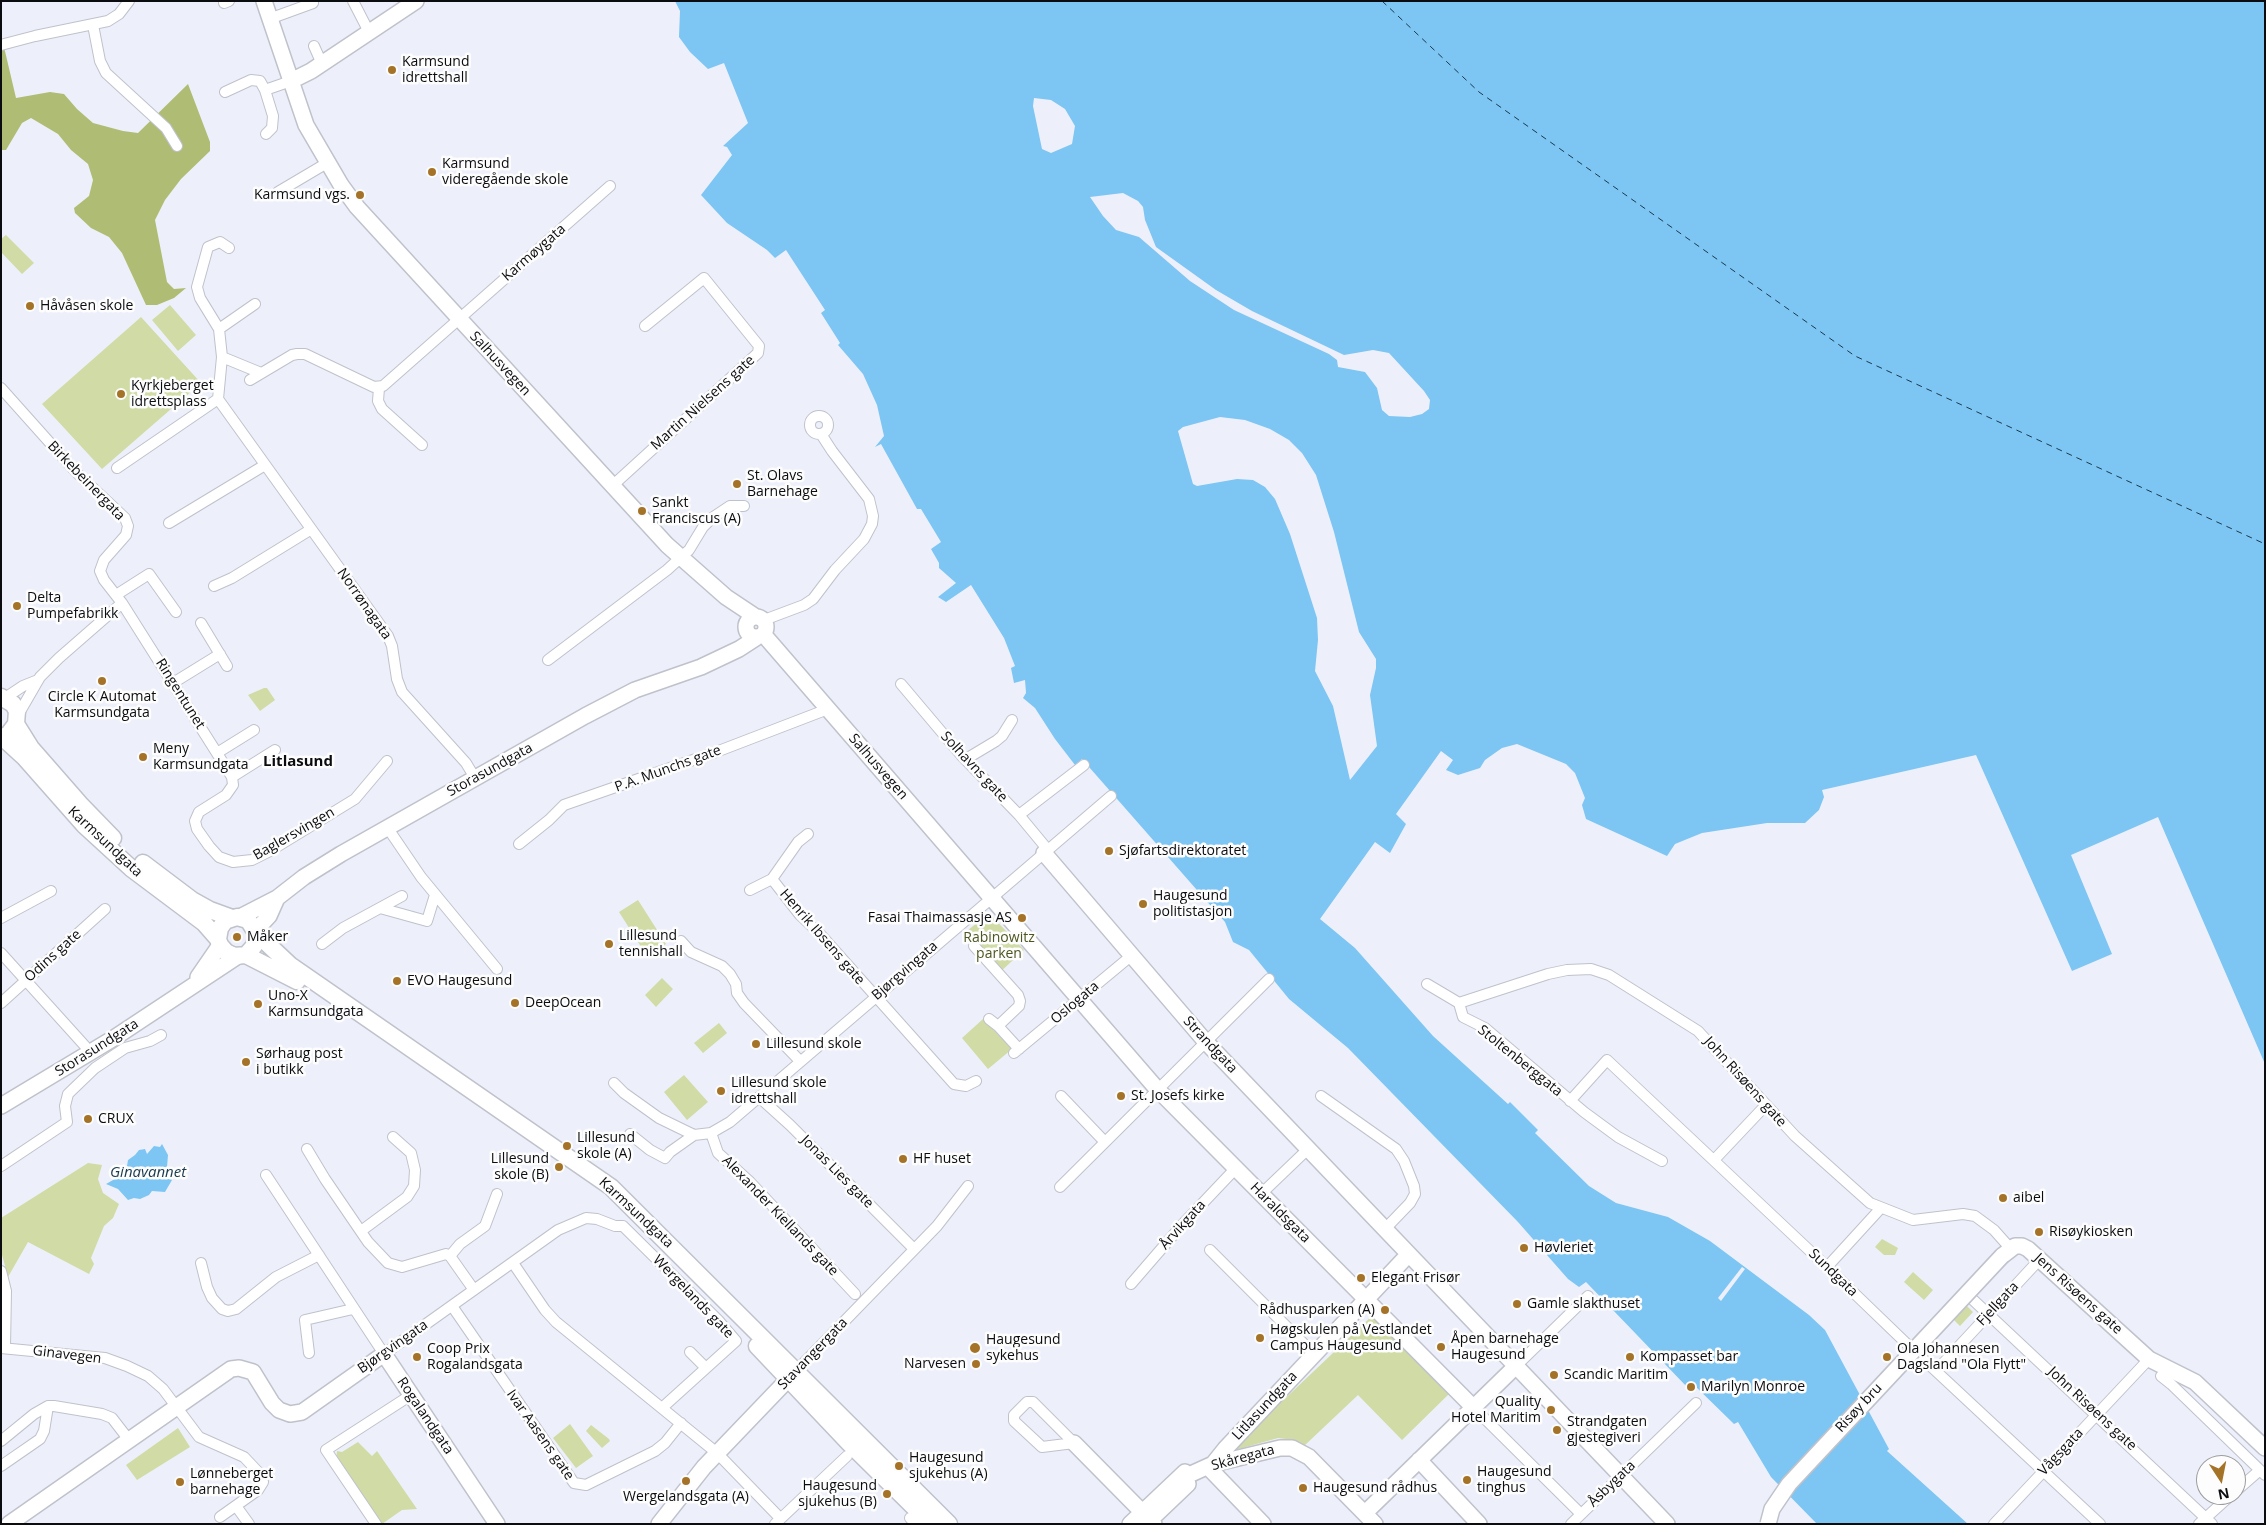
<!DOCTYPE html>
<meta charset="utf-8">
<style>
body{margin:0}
#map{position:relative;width:2266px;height:1525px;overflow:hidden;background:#edf0fa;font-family:"Open Sans",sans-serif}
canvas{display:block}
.frame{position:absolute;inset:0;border:2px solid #0b0c0f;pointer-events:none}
.north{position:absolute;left:2196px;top:1455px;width:50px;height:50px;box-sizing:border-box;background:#fdfdfd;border:1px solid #9c9d9e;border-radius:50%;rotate:169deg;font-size:14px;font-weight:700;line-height:20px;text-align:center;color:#0b0c0f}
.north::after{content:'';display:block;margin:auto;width:18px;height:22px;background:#a47328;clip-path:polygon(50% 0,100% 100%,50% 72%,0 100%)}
</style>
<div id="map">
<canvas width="2266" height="1525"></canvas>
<div class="frame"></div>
<div class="north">N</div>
</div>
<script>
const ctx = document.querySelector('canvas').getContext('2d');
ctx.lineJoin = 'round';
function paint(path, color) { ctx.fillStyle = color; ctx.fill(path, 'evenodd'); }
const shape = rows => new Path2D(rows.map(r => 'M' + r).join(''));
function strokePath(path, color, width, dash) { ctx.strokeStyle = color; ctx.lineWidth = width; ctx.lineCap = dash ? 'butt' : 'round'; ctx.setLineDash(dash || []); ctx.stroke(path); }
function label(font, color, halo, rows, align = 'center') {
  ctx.font = font + ' "Open Sans",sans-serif'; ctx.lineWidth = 5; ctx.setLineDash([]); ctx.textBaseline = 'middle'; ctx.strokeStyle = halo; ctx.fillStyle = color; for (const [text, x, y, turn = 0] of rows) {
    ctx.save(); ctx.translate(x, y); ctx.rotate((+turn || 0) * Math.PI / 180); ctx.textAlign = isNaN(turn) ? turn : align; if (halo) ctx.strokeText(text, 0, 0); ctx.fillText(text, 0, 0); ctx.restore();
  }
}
const green = shape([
 [6,235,34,263,22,274,1,252,1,239],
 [170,305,196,335,178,351,152,320],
 [141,317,201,383,102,469,42,404],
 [264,688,267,688,275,700,260,711,248,695],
 [638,900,666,944,647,956,619,912],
 [989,913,1024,950,999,973,967,931],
 [662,978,673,989,656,1007,645,995],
 [983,1019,1012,1049,988,1069,962,1038],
 [719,1023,727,1033,703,1053,694,1043],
 [684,1075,708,1102,687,1120,664,1092],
 [88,1163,102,1165,98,1179,103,1193,119,1204,113,1218,104,1226,91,1258,94,1264,89,1274,28,1242,8,1277,1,1251,1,1218],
 [1882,1239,1898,1248,1895,1255,1884,1255,1875,1247],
 [1913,1272,1933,1290,1924,1300,1904,1282],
 [1962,1301,1973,1312,1960,1326,1949,1315],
 [1373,1315,1451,1392,1402,1440,1358,1395,1304,1446,1294,1440,1278,1438,1235,1450,1234,1448,1274,1409],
 [570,1424,593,1456,576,1468,553,1438],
 [591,1425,609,1439,610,1441,602,1448,586,1431],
 [178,1428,190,1447,137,1480,126,1465],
 [358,1442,372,1456,377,1451,417,1509,402,1510,382,1524,379,1524,336,1461,337,1451,342,1452]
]);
const forest = shape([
 [1,46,4,47,16,98,50,92,64,94,77,109,93,123,123,131,138,133,188,84,210,142,210,151,181,179,165,200,155,220,167,282,174,289,186,288,174,298,157,305,146,305,122,253,109,237,91,228,75,213,74,208,89,196,93,180,88,164,71,150,58,134,31,118,22,123,6,150,1,150]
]);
const water = shape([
 [675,1,2265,1,2265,1064,2158,817,2071,855,2112,954,2072,971,1976,755,1822,790,1824,797,1819,810,1805,823,1767,823,1702,833,1675,844,1667,856,1586,819,1582,805,1585,798,1575,773,1566,764,1517,744,1502,748,1485,760,1480,768,1458,775,1446,770,1453,760,1441,751,1396,814,1406,824,1390,853,1375,842,1320,919,1355,948,1433,1036,1508,1104,1510,1102,1538,1130,1535,1133,1589,1186,1616,1203,1668,1217,1710,1241,1809,1315,1825,1330,1889,1449,1887,1451,1968,1524,1817,1524,1771,1477,1738,1422,1734,1424,1692,1383,1687,1387,1586,1282,1579,1287,1568,1279,1518,1222,1348,1048,1289,999,1249,950,1233,942,1225,922,1082,759,1075,765,1055,739,1035,708,1023,698,1026,693,1025,680,1014,683,1011,668,1015,666,1004,638,971,585,946,602,938,597,956,583,939,568,939,563,931,549,941,542,921,509,917,509,881,444,875,447,884,436,877,405,863,374,838,345,840,343,821,313,825,310,786,250,775,258,767,250,727,223,701,195,732,155,727,147,723,146,748,123,724,63,708,69,690,52,679,37,680,11],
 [1034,98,1051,100,1065,109,1075,126,1072,144,1051,153,1042,149,1033,106],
 [1123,193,1138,201,1143,207,1145,220,1156,247,1216,290,1252,311,1344,355,1373,350,1389,353,1424,391,1430,400,1429,409,1422,414,1410,417,1389,416,1382,410,1377,388,1365,372,1338,367,1337,360,1329,354,1234,310,1190,281,1139,237,1116,230,1103,216,1090,197],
 [1220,417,1245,420,1270,429,1289,440,1302,453,1316,475,1334,532,1359,632,1376,659,1376,668,1370,695,1377,746,1350,780,1333,706,1315,671,1318,640,1317,618,1290,534,1275,499,1265,487,1253,480,1237,479,1197,486,1193,484,1178,431,1183,427],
 [162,1144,168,1155,167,1167,169,1170,167,1173,172,1180,165,1192,152,1191,149,1195,140,1199,134,1198,128,1200,118,1189,106,1184,129,1171,131,1168,127,1166,128,1160,135,1155,139,1150,145,1149,147,1154,154,1146,160,1147]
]);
const pier = shape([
 [1742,1267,1745,1269,1721,1301,1718,1298]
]);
const ferry = shape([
 [1382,1,1479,92,1855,356,2265,544]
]);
const street = shape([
 [353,1,369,32],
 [224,3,229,1],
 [269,19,313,3],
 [93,25,100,61,106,73,166,128,177,146],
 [1,45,35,36,108,21,119,14,129,1],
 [314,46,322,64],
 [265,90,291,81],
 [225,92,251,80,260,81,265,90,273,116,272,128,266,134],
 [278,192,327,163],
 [219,329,255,304],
 [222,357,219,329,200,298,197,287,208,247,220,242,229,248],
 [250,380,292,355,297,354,305,354,374,387,383,386,610,186],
 [1,388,76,472,125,518,128,526,126,535,104,560,100,571,104,580,122,603,59,658,40,677,18,715],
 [379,388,378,401,382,409,422,445],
 [218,399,388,636,392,646,397,679,402,692,466,763,475,778],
 '810 425a9 9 0 1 1 18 0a9 9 0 1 1-18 0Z',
 [117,468,218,399,222,357,261,373],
 [611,487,758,353,759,346,704,278,645,326],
 [169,523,265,465],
 [214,586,232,578,310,530],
 [116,595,149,574,176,612],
 [122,603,232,777,233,785,226,795,199,812,195,821,197,829,209,846,219,857,233,862,252,860,270,851,355,799,387,761],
 [764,620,804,605,813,599,835,570,864,539,872,524,873,516,869,499,832,451,821,434],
 [201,623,227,666],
 [548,660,667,570,689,550,703,527,712,518,730,506,744,506],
 [173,683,220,654],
 [901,684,961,755,1019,815,1048,850],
 [5,698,23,686,38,680],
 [217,753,254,730],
 [966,759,996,741,1002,736,1012,720],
 [232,777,275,750],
 [1019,815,1084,765],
 [387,827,421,877,497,969],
 [519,844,549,820,564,805,716,752,828,709],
 [772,879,798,842,808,834],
 [750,890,772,879,800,915,820,934,954,1084,966,1086,976,1081],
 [380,908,427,921,435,895],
 [1,918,51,891],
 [681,941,691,952,722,966,730,974,736,984,737,993,744,1003,800,1061],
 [322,944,343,928,402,896],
 [974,946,1018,995,1020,1001,1019,1006,998,1026],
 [1,953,85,1046,89,1053],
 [1427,984,1459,1003,1463,1017,1485,1028,1584,1112,1618,1137,1662,1161],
 [1,1003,105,909],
 [1459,1003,1548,974,1567,970,1591,969,1609,975,1698,1031,1795,1136,1870,1203,1913,1220,1963,1214,1975,1216,1994,1230,2010,1248],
 [989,1019,998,1026,1019,1049],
 [1014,1053,1131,956],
 [614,1083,624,1093,659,1118,694,1135],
 [1061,1096,1104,1141],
 [1321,1096,1396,1149,1404,1161,1414,1186,1415,1194,1410,1203,1384,1230],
 [759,1097,790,1125,913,1248],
 [1570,1101,1607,1060,1827,1267,1908,1345,2100,1524],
 [711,1133,718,1153,750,1182,855,1294],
 [630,1134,650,1150,665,1158,670,1152,694,1135,711,1133,730,1122,1111,796],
 [307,1149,325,1179,368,1242,388,1263,402,1267,446,1254,450,1256,474,1290],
 [1714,1160,1765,1106],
 [1,1166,67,1122,65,1106,68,1094,95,1068,125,1048,150,1041,161,1035],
 [266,1175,384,1354,558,1230,586,1218,597,1219,615,1226,623,1226,718,1320,736,1341,663,1407],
 [1060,1187,1269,979],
 [1261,1194,1308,1149],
 [361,1231,407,1197,414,1186,415,1170,411,1153,393,1137],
 [1210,1250,1314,1354],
 [450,1256,460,1244,485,1226,497,1194],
 [201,1263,207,1287,212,1298,222,1309,228,1311,236,1309,276,1277,319,1255],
 [513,1263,545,1310,556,1322,717,1453,780,1518],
 [1827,1267,1880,1209],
 [1,1271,6,1291,5,1348],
 [1131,1284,1182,1225,1236,1168],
 [1970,1297,2212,1524],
 [452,1306,574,1483,586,1485,655,1451,665,1443,681,1423],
 [1,1348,105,1358,127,1366,148,1376,163,1389,199,1437,244,1457,261,1475,263,1482,258,1490,220,1517],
 [690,1352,706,1368],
 [309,1353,305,1320,353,1309],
 [1515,1367,1588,1296],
 [796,1371,937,1226,968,1186],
 [1936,1371,2040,1259],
 [2161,1376,2171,1384,2265,1475],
 [1027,1402,1033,1402,1074,1443,1042,1447,1014,1421,1014,1415,1027,1402],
 [1473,1407,1581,1514],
 [1,1441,34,1414,48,1406,54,1406,102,1414,112,1418,129,1440],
 [1,1466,40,1439,44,1431,48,1406],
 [2236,1491,2260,1470],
 [236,1506,249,1524],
 [910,1518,916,1524],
 [376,1524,326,1450,411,1395],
 [775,1524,847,1456],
 [1571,1524,1696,1403],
 [1994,1524,2149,1359],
 [2199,1524,2231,1495]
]);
const secondary = shape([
 [264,1,306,125,341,185,357,207,667,545,726,597,756,617],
 [291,81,311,71,416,1],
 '746 627a10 10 0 1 1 20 0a10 10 0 1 1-20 0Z',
 [764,635,1157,1089,1473,1407],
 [1044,853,1205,1041,1667,1524],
 [240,917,277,898,304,877,341,854,585,716,635,690,701,667,739,649,756,638],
 [256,930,269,916,277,898],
 [198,977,220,945],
 [1,1106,114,1038,238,956],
 [2002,1256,2015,1246,2022,1246,2028,1249,2149,1359,2195,1382,2265,1448],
 [1074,1443,1154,1524],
 [1419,1460,1479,1524],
 [1213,1464,1225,1449,1408,1255],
 [1208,1467,1263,1524],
 [1180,1479,1213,1464,1280,1448,1292,1448,1309,1457,1375,1524],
 [1365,1513,1515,1367],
 [9,1524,231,1369,239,1368,253,1372,272,1403,279,1410,290,1414,302,1412,384,1354,497,1524],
 [659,1524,704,1467,796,1371],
 [1130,1524,1185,1472],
 [1146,1524,1188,1484]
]);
const primary = shape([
 [1,697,13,704,17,711,16,724,10,732],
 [16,724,31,748,80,804,113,838],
 [1,736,24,757,84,825,132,869,204,923,218,939,220,945,226,952,234,956,246,955,254,946,257,934,248,920,237,917,225,921,220,928,218,939],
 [143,863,192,900,210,910,232,918],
 [257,934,290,965,611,1187,949,1524],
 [246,955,297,981],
 [757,1346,848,1442,931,1524]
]);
const secondaryBridge = shape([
 [1768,1524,1772,1509,1789,1484,2002,1256]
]);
const markers = [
 [392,70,5,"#a47328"],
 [432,172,5,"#a47328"],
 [360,195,5,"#a47328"],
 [30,306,5,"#a47328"],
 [121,394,5,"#a47328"],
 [737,484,5,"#a47328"],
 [642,511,5,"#a47328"],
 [17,606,5,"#a47328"],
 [102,681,5,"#a47328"],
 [143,757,5,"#a47328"],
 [1109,851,5,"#a47328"],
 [1143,904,5,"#a47328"],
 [1022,918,5,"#a47328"],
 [237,937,5,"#a47328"],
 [609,944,5,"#a47328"],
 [397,981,5,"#a47328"],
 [515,1003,5,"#a47328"],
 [258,1004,5,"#a47328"],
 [756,1044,5,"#a47328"],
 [246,1062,5,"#a47328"],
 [721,1091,5,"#a47328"],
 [1121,1096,5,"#a47328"],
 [88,1119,5,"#a47328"],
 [567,1146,5,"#a47328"],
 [903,1159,5,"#a47328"],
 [559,1167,5,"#a47328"],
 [2003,1198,5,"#a47328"],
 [2039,1232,5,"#a47328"],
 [1524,1248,5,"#a47328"],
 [1361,1278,5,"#a47328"],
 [1517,1304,5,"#a47328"],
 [1385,1310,5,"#a47328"],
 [1260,1338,5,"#a47328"],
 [1441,1347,5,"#a47328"],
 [975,1348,6,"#a47328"],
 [417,1357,5,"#a47328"],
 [1630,1357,5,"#a47328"],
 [1887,1357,5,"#a47328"],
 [976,1364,5,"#a47328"],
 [1554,1375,5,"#a47328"],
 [1691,1387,5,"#a47328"],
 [1551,1410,5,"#a47328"],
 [1557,1430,5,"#a47328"],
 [899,1466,5,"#a47328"],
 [1467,1480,5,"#a47328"],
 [686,1481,5,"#a47328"],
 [180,1482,5,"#a47328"],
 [1303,1488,5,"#a47328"],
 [887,1494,5,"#a47328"]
];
const poiNames = [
 ["Karmsund",402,62],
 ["idrettshall",402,78],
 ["Karmsund",442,164],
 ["videregående skole",442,180],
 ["Karmsund vgs.",350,195,"right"],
 ["Håvåsen skole",40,306],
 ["Kyrkjeberget",131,386],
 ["idrettsplass",131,402],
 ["St. Olavs",747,476],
 ["Barnehage",747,492],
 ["Sankt",652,503],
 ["Franciscus (A)",652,519],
 ["Delta",27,598],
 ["Pumpefabrikk",27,614],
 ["Circle K Automat",102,697,"center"],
 ["Karmsundgata",102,713,"center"],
 ["Meny",153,749],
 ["Karmsundgata",153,765],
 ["Sjøfartsdirektoratet",1119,851],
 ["Haugesund",1153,896],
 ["politistasjon",1153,912],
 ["Fasai Thaimassasje AS",1012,918,"right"],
 ["Lillesund",619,936],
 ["tennishall",619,952],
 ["Måker",247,937],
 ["EVO Haugesund",407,981],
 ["Uno-X",268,996],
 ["Karmsundgata",268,1012],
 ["DeepOcean",525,1003],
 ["Lillesund skole",766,1044],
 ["Sørhaug post",256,1054],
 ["i butikk",256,1070],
 ["Lillesund skole",731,1083],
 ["idrettshall",731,1099],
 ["St. Josefs kirke",1131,1096],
 ["CRUX",98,1119],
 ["Lillesund",577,1138],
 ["skole (A)",577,1154],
 ["Lillesund",549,1159,"right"],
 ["skole (B)",549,1175,"right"],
 ["HF huset",913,1159],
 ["aibel",2013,1198],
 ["Risøykiosken",2049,1232],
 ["Høvleriet",1534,1248],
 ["Elegant Frisør",1371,1278],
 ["Gamle slakthuset",1527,1304],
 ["Rådhusparken (A)",1375,1310,"right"],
 ["Høgskulen på Vestlandet",1270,1330],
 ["Campus Haugesund",1270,1346],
 ["Åpen barnehage",1451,1339],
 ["Haugesund",1451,1355],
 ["Haugesund",986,1340],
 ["sykehus",986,1356],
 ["Coop Prix",427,1349],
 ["Rogalandsgata",427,1365],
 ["Ola Johannesen",1897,1349],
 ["Dagsland \"Ola Flytt\"",1897,1365],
 ["Kompasset bar",1640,1357],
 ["Narvesen",966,1364,"right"],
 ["Scandic Maritim",1564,1375],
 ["Marilyn Monroe",1701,1387],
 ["Quality",1541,1402,"right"],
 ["Hotel Maritim",1541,1418,"right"],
 ["Strandgaten",1567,1422],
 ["gjestegiveri",1567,1438],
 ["Haugesund",909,1458],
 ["sjukehus (A)",909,1474],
 ["Haugesund",1477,1472],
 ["tinghus",1477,1488],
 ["Lønneberget",190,1474],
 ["barnehage",190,1490],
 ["Haugesund",877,1486,"right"],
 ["sjukehus (B)",877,1502,"right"],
 ["Haugesund rådhus",1313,1488],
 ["Wergelandsgata (A)",686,1497,"center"]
];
const streetNames = [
 ["Karmøygata",534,253,-41],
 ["Salhusvegen",500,364,47],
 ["Martin Nielsens gate",703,403,-42],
 ["Birkebeinergata",86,481,46],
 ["Norrønagata",364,604,55],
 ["Ringentunet",180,694,58],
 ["Salhusvegen",878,767,49],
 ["Solhavns gate",974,767,47],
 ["P.A. Munchs gate",668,769,-20],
 ["Storasundgata",490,770,-29],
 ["Baglersvingen",294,834,-30],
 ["Karmsundgata",105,842,43],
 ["Henrik Ibsens gate",822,937,49],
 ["Odins gate",53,956,-42],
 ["Bjørgvingata",905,971,-41],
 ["Oslogata",1075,1003,-40],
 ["Strandgata",1210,1045,47],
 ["Storasundgata",97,1048,-32],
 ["Stoltenberggata",1520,1061,39],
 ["John Risøens gate",1745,1082,48],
 ["Jonas Lies gate",837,1172,45],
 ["Karmsundgata",636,1213,43],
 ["Haraldsgata",1280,1213,45],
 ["Alexander Kiellands gate",780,1216,46],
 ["Årvikgata",1183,1225,-48],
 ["Sundgata",1833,1273,44],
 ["Jens Risøens gate",2078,1294,42],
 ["Wergelands gate",693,1297,46],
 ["Fjellgata",1998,1304,-47],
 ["Bjørgvingata",393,1347,-35],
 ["Stavangergata",813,1354,-46],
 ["Ginavegen",67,1355,7],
 ["Litlasundgata",1265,1406,-47],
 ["Risøy bru",1859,1408,-47],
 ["John Risøens gate",2092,1409,43],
 ["Rogalandgata",425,1416,56],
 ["Ivar Aasens gate",540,1435,55],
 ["Vågsgata",2061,1452,-47],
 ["Skåregata",1243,1458,-15],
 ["Åsbygata",1612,1484,-44]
];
const parkNames = [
 ["Rabinowitz",999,938],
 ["parken",999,954]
];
const neighbourhoodNames = [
 ["Litlasund",298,762]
];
const waterNames = [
 ["Ginavannet",148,1173]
];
paint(green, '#d0dba5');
paint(forest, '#afbc73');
paint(water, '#7dc5f3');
paint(pier, '#edf0fa');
strokePath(ferry, '#1a3a4e', 1, [6, 5]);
strokePath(street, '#bfc2cb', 12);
strokePath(secondary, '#bfc2cb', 18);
strokePath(primary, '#bfc2cb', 19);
strokePath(street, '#fff', 10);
strokePath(secondary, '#fff', 15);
strokePath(primary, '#fff', 16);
strokePath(secondaryBridge, '#bfc2cb', 18, []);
strokePath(secondaryBridge, '#fff', 15);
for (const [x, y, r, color] of markers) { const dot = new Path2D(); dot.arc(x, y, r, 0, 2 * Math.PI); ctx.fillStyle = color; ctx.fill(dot); strokePath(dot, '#fdfdfd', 2); }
label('14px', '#0b0c0f', '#fdfdfd', poiNames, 'left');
label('14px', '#0b0c0f', '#fdfdfd', streetNames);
label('14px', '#4e5620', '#fdfdfd', parkNames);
label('bold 15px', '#0b0c0f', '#fdfdfd', neighbourhoodNames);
label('italic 15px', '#1a3a4e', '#fdfdfd', waterNames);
</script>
